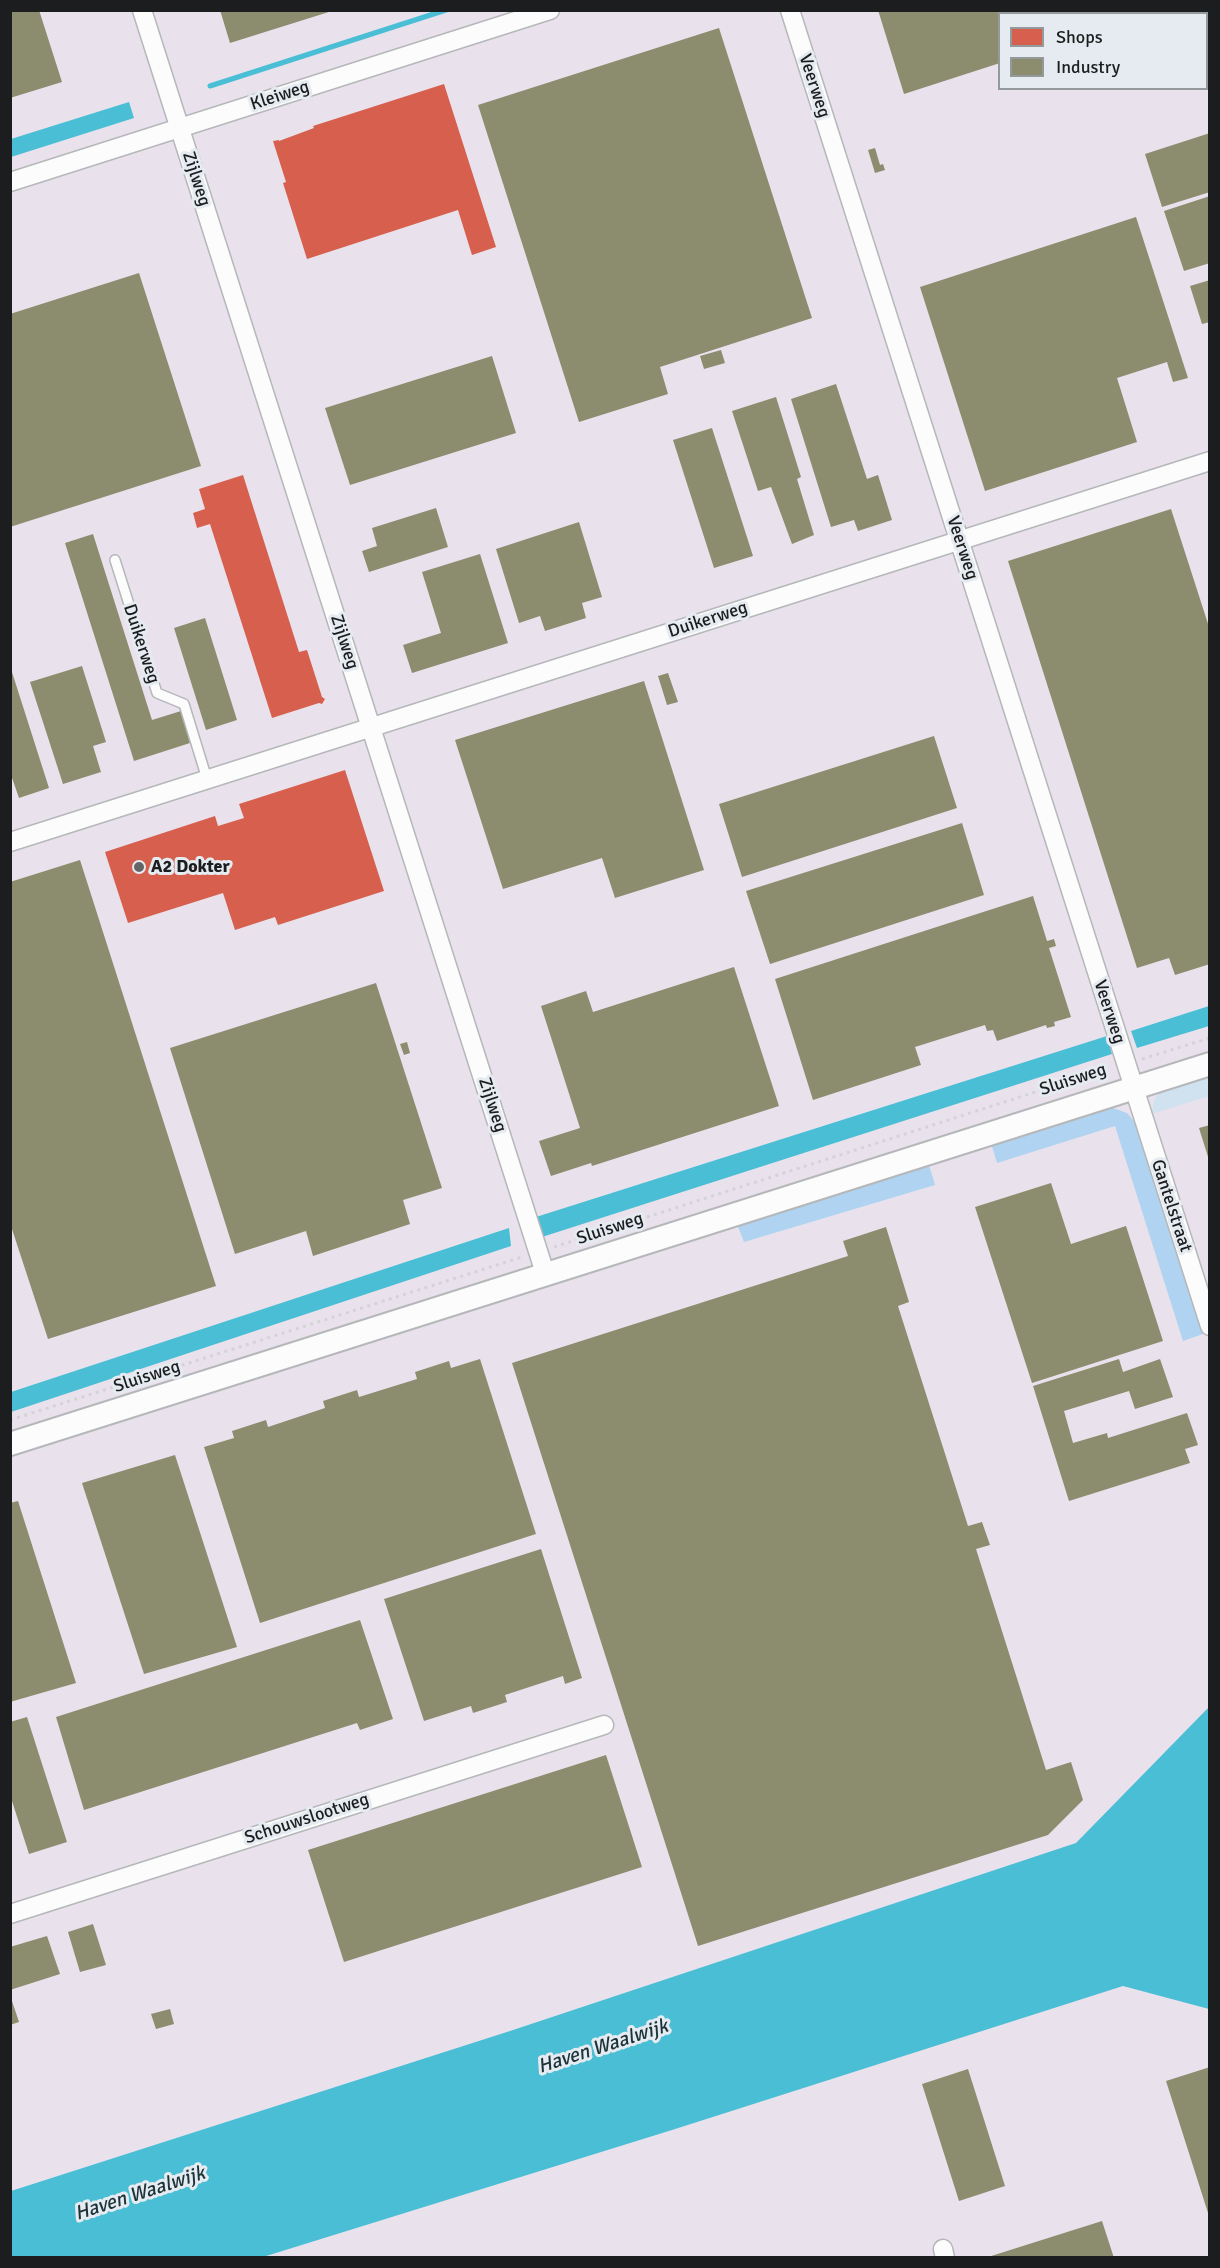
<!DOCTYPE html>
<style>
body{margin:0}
#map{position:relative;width:1220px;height:2268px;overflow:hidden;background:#e8ebed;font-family:Signika,sans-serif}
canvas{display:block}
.frame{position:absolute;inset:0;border:12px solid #1b1d1e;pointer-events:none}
.legend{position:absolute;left:998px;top:12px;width:210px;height:78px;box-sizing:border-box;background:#e5ebf0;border:2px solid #94999c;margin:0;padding:8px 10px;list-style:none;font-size:18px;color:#1b1d1e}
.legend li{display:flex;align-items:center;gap:12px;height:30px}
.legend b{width:30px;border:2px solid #94999c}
</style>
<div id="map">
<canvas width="1220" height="2268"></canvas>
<div class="frame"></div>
<ul class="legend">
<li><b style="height:16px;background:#d6604d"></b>Shops</li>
<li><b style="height:16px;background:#8c8c6e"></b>Industry</li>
</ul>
</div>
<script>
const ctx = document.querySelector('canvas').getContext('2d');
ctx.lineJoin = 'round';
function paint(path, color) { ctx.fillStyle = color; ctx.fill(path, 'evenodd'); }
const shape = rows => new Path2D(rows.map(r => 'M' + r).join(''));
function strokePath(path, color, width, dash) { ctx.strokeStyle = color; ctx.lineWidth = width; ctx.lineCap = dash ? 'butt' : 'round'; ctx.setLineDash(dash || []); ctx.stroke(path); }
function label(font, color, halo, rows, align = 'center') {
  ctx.font = font + ' Signika,sans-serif'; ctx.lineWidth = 6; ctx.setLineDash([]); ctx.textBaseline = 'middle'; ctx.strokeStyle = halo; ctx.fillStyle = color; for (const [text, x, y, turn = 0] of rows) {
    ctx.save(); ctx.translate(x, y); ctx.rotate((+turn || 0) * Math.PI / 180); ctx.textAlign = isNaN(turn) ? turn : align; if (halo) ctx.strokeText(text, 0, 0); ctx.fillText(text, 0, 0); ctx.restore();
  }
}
const industrial = shape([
 [11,11,1209,11,1209,2257,11,2257],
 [1000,14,1206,14,1206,88,1000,88]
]);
const green = shape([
 [1209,1074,1209,1096,1152,1114,1154,1099,1162,1090]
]);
const forest = shape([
 [1110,1107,1127,1113,1133,1120,1138,1130,1203,1334,1183,1341,1115,1126,997,1163,991,1143],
 [929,1165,935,1185,744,1242,737,1224]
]);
const water = shape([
 [129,102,134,118,11,157,11,139],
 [1209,1006,1209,1026,1137,1048,1131,1031],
 [1107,1036,1112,1054,542,1237,536,1217],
 [509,1228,511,1246,11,1412,11,1392],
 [1209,1707,1209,2009,1123,1986,672,2130,263,2257,11,2257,11,2191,510,2031,1076,1843]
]);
const shops = shape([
 [444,84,496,247,472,255,458,210,307,259,283,183,286,182,273,141,279,140,279,141,314,128,313,126],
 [243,475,299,652,307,650,322,697,325,699,322,704,319,703,272,718,210,524,197,528,193,513,205,509,199,489],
 [345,770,384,891,278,925,275,917,235,930,223,893,128,923,105,852,215,816,218,826,244,818,239,804]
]);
const industry = shape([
 [10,10,39,10,62,82,10,98],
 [220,10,332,10,332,11,230,43],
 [878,10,1092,10,1093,14,1000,14,1000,63,904,94],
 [719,28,812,318,660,367,668,394,579,422,478,105],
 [1210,133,1210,192,1162,207,1145,154],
 [875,148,880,165,883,164,885,170,875,173,868,150],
 [1210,196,1210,263,1184,271,1164,211],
 [1136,217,1188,378,1173,382,1167,362,1117,378,1137,442,985,491,920,287],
 [139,273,201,466,10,527,10,314],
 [1210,280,1210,322,1202,324,1190,286],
 [721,350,725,363,704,369,700,356],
 [492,356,516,433,350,485,325,408],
 [836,384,867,479,878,475,892,520,858,531,854,520,831,527,791,399],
 [776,397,801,477,797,479,814,535,792,544,771,487,758,491,732,411],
 [712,428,753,556,714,568,673,440],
 [436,508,448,547,369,572,362,551,377,546,372,528],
 [1171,509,1210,630,1210,964,1175,975,1169,958,1137,968,1008,561],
 [579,522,602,597,582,603,586,618,545,631,540,616,519,623,496,549],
 [93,534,152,720,181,711,190,743,134,761,65,543],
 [480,554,508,643,412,673,403,645,441,633,422,572],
 [205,618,237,720,206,730,174,628],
 [82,666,106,742,93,746,101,772,63,784,30,682],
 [11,669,49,788,19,798,10,772],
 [668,673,678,702,667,705,658,676],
 [644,681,704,870,615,898,602,858,503,889,455,740],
 [934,736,957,808,742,877,719,804],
 [962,823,984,895,770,964,746,891],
 [80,860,216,1286,48,1339,10,1223,10,882],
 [1033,896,1047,941,1054,939,1056,946,1049,948,1071,1017,1054,1022,1055,1026,1047,1028,1046,1025,997,1041,993,1030,987,1031,985,1025,915,1047,921,1065,813,1100,775,979],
 [734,967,779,1106,592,1166,591,1163,551,1176,539,1141,580,1128,541,1006,586,991,593,1012],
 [376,983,442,1188,403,1200,410,1224,313,1256,306,1231,235,1254,170,1048],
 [407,1042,410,1053,404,1055,400,1044],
 [1210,1125,1210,1159,1209,1160,1199,1128],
 [1051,1183,1071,1244,1126,1226,1163,1341,1032,1383,975,1207],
 [886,1227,909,1302,898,1306,968,1526,982,1522,990,1545,976,1549,1046,1770,1071,1762,1083,1800,1048,1835,698,1946,512,1363,848,1256,843,1241],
 [480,1359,536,1534,260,1623,204,1447,234,1438,232,1431,266,1420,268,1427,325,1408,323,1401,357,1390,359,1397,417,1379,415,1372,449,1361,451,1368],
 [1119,1359,1123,1372,1160,1359,1173,1397,1135,1409,1129,1391,1064,1411,1073,1443,1107,1433,1108,1438,1187,1413,1198,1445,1185,1449,1190,1463,1069,1501,1033,1386],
 [175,1455,237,1647,144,1674,82,1483],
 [18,1501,76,1683,10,1702,10,1503],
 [541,1549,582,1678,565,1684,563,1676,505,1695,507,1702,473,1713,471,1706,424,1721,384,1599],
 [360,1620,393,1719,360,1730,357,1723,84,1810,56,1717],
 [27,1717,67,1842,29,1854,12,1801,10,1802,10,1722],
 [606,1755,642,1867,344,1962,308,1850],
 [93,1924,106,1965,80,1972,68,1932],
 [47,1936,60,1974,10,1990,10,1947],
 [10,1995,19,2022,10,2025],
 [170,2009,174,2024,156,2029,151,2014],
 [1210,2067,1210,2216,1209,2216,1166,2081],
 [968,2069,1005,2186,959,2201,922,2084],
 [1102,2221,1114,2258,988,2258,988,2257]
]);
const stream = shape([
 [210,86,446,10]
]);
const path = shape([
 [1142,1059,1210,1038],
 [554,1247,1110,1068],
 [10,1420,522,1257]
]);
const service = shape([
 [115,560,157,693,184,704,207,779]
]);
const minor = shape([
 [142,10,545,1273],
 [790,10,1210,1326],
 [10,182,550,10],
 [10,842,1210,461],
 [10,1914,604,1725],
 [943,2249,945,2258]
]);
const tertiary = shape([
 [10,1444,1210,1064]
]);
const markers = [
 [139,867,6,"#636566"]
];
const streetNames = [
 ["Veerweg",814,86,72],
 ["Kleiweg",280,96,-18],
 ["Zijlweg",196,179,72],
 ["Veerweg",962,548,72],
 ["Duikerweg",708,620,-18],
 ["Zijlweg",344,642,72],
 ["Duikerweg",141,644,72],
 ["Veerweg",1109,1012,72],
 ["Sluisweg",1073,1080,-18],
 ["Zijlweg",492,1105,72],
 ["Gantelstraat",1171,1206,72],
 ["Sluisweg",610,1229,-18],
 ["Sluisweg",147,1377,-18],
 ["Schouwslootweg",307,1819,-18]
];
const poiNames = [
 ["A2 Dokter",151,867]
];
const waterNames = [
 ["Haven Waalwijk",603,2047,-18],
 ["Haven Waalwijk",140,2194,-18]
];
paint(industrial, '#e9e2ed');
paint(green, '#d0e2f0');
paint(forest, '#afd3f0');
paint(water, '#49bed4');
paint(shops, '#d6604d');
paint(industry, '#8c8c6e');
strokePath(stream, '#49bed4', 5);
strokePath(service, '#b5b7b9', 12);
strokePath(minor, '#b5b7b9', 21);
strokePath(tertiary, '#b5b7b9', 26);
strokePath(path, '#d3d4d4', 3, [3, 4.5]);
strokePath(service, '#fcfcfc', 9);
strokePath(minor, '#fcfcfc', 18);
strokePath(tertiary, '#fcfcfc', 22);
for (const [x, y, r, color] of markers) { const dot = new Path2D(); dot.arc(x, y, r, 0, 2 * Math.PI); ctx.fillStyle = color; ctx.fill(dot); strokePath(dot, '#e5ebf0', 2); }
label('18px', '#1b1d1e', '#e5ebf0', streetNames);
label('bold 18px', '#1b1d1e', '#e5ebf0', poiNames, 'left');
label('italic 20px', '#1c3339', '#e5ebf0', waterNames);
</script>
